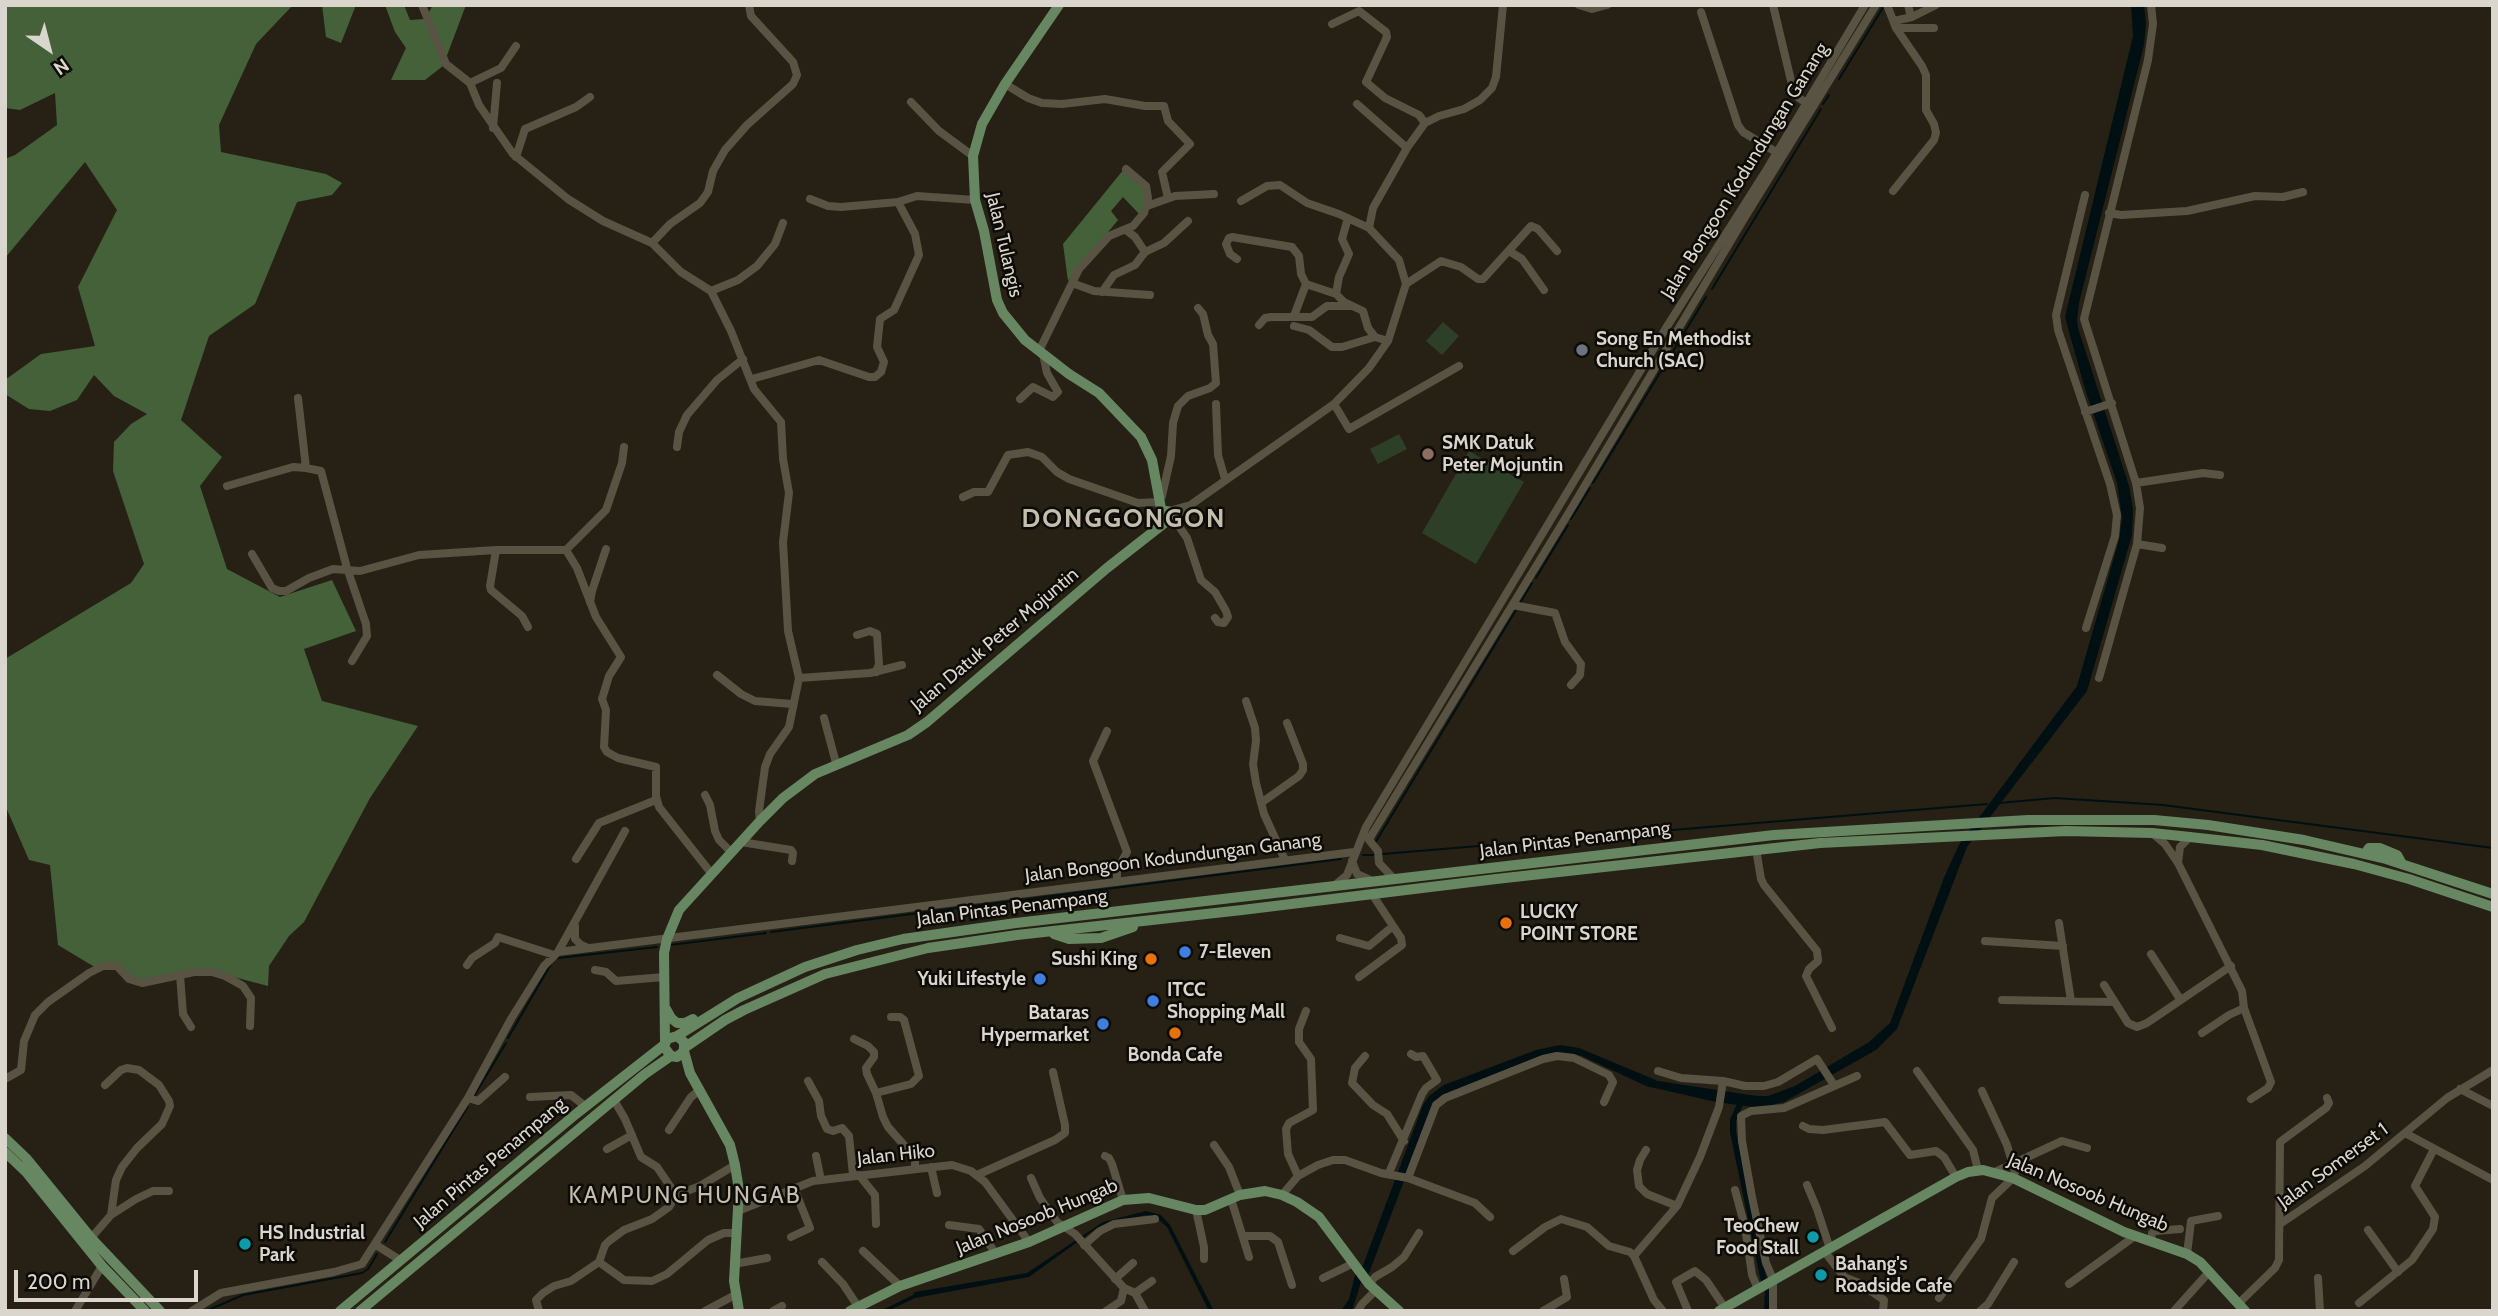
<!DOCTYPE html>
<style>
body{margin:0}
#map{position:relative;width:2498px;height:1316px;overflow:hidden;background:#262114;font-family:Cabin,sans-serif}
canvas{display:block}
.frame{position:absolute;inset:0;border:7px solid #dad6ce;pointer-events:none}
.north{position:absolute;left:14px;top:14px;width:70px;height:70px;-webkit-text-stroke:5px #0d0b06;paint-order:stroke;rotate:145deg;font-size:19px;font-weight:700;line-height:28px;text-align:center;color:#dad6ce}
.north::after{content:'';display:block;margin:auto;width:24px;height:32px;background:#dad6ce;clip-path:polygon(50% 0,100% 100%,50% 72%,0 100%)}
.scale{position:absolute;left:14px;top:1270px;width:184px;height:32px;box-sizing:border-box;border:4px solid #dad6ce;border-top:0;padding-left:9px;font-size:21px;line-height:24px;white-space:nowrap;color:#dad6ce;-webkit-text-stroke:5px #0d0b06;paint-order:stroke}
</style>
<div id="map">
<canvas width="2498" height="1316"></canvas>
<div class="frame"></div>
<div class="north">N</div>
<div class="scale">200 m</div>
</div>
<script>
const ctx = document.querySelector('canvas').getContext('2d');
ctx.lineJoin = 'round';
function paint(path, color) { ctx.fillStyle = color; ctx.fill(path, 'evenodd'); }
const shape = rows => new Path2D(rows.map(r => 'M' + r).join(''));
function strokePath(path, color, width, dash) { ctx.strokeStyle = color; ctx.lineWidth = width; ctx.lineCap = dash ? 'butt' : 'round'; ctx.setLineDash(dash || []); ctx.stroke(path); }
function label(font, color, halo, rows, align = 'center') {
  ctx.font = font + ' Cabin,sans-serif'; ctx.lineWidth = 5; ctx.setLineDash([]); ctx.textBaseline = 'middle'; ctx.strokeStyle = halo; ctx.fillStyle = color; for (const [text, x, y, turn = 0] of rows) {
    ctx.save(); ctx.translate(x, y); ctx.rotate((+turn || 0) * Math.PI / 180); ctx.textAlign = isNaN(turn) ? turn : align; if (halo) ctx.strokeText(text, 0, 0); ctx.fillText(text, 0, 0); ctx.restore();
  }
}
const green = shape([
 [1443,322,1459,336,1442,355,1426,341],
 [1399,434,1407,449,1378,464,1370,449],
 [1469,451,1524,482,1476,564,1422,533]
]);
const forest = shape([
 [5,5,293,5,256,44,219,125,221,152,326,174,342,183,332,195,297,202,255,304,209,336,181,420,222,457,200,486,227,569,280,597,332,580,356,631,304,649,322,701,418,726,370,798,304,922,289,936,269,966,268,986,207,970,150,980,133,979,121,970,98,969,58,945,50,865,29,860,5,805,5,659,131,583,144,564,113,471,114,442,131,424,147,414,114,396,94,375,77,400,50,411,29,409,5,394,5,380,41,354,95,346,78,287,117,210,85,162,5,258,5,159,15,155,57,125,55,93,20,110,5,108],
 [322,5,356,5,341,43,326,37],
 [385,5,404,5,410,20,425,19,433,5,466,5,443,66,425,80,391,80,406,48,395,32],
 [1124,169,1145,186,1146,196,1141,216,1123,197,1111,211,1118,220,1068,281,1063,244]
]);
const water = shape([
 [2131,5,2144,5,2146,23,2144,45,2079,303,2077,320,2078,328,2129,486,2133,509,2132,535,2087,691,1967,847,1897,1029,1876,1050,1784,1102,1760,1108,1716,1102,1646,1086,1582,1056,1567,1053,1560,1053,1433,1105,1369,1273,1361,1282,1352,1311,1341,1311,1349,1299,1355,1275,1363,1265,1423,1105,1429,1096,1444,1085,1536,1050,1560,1045,1579,1048,1658,1081,1757,1096,1768,1096,1795,1086,1869,1042,1890,1023,1945,875,1960,843,2077,686,2119,540,2122,518,2117,483,2085,389,2065,317,2133,36],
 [1146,1211,1161,1215,1170,1225,1214,1311,1209,1311,1167,1227,1158,1219,1146,1215,1109,1223,1097,1228,1029,1277,915,1298,888,1311,880,1311,913,1295,915,1292,1027,1273,1103,1222]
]);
const stream = shape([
 [1839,79,1884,6],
 [1823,104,1829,95],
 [1712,289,1821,109],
 [1593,483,1706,297],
 [1571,519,1590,488],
 [1536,578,1568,525],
 [1520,603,1532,583],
 [1999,803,2055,798,2163,805,2493,848],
 [1375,843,1516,610],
 [1382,854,1987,804],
 [1363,855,1374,855],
 [771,932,1341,859],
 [670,945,766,933],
 [558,958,657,947],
 [508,1038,551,964],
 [474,1096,506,1043],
 [385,1242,468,1106],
 [206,1311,243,1295,362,1273,368,1269,377,1254]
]);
const canal = shape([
 [1742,1100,1733,1120,1733,1132,1763,1277,1768,1290,1767,1311]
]);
const minor = shape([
 [422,5,446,64,470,83,479,105,513,154,568,199,603,221,652,243,681,272,711,291,731,331,754,389,781,422,783,459,789,493,783,542,788,631,799,678,789,727,770,754,765,767,759,811,760,821],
 [1579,5,1592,9,1607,5],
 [1773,5,1793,89,1799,98,1809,105],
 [1887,5,1896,28,1922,66,1926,75,1926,110,1934,124,1936,133,1934,140,1893,191],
 [1908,5,1911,17],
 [1701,12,1738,125,1743,132,1781,155],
 [1894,21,1912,17,1936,5],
 [1332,24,1359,11,1386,32,1387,37,1366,82,1385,98,1419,115,1425,123],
 [1896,28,1934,28],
 [470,83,501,68,516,46],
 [1005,84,1028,98,1042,103,1062,104,1105,99,1145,106,1164,106,1168,121,1190,144,1162,172,1168,198],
 [911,102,939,131,973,156],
 [1357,104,1407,148],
 [493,128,497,83],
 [516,157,525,129,576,107,590,97],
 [2085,195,2056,315,2058,330,2110,484,2117,515,2115,536,2086,628],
 [810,199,828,206,841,207,898,202,917,196,975,200],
 [1241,201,1267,186,1280,185,1307,203,1339,214,1369,228],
 [1147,206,1175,196,1214,194],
 [2109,213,2121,215,2187,211,2255,196,2283,197,2303,192],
 [1348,218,1342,239,1349,254,1339,277,1336,294,1344,302,1363,311,1368,328,1375,337,1388,341],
 [1126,230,1135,237,1145,252],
 [652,243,670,224,700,203,708,192,713,171,725,150,747,125,793,84,797,75,793,62,751,16,749,5],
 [1509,251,1522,259,1544,290],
 [1237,259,1230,254,1226,244,1229,238,1232,237,1292,247,1299,256,1301,274,1306,284,1294,316],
 [1072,283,1094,291,1150,295],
 [1306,284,1336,294],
 [1406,284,1441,261,1461,267,1478,279,1483,279,1531,226,1538,229,1557,251],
 [711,291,738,280,757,266,775,244,783,223],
 [1102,292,1114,275,1135,265,1145,252,1164,243,1188,221],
 [1259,325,1265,318,1271,317,1312,317,1327,306,1350,306],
 [1294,326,1309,330,1332,347,1342,347,1375,337],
 [1039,351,1079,269,1109,236,1133,226,1144,213,1148,198,1146,186,1126,169],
 [752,379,819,360,869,377,875,377,881,372,884,362,877,347,880,319,894,310,919,255,915,234,898,202],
 [298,398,306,468,321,471,347,568,366,624,367,636,352,661],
 [1020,399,1033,387,1053,397,1058,392,1047,373,1043,354],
 [1216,404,1218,455,1225,479],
 [1334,404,1349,429,1459,366],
 [2085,412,2112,403],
 [677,447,679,432,687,415,717,380,743,359],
 [2136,483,2203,473,2220,475],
 [227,486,293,467,306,468],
 [1162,496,1171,456,1173,423,1178,406,1188,396,1210,388,1216,383,1213,344,1208,335,1203,314,1198,308],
 [963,497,974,492,988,492,1008,455,1028,452,1042,457,1057,472,1069,479,1138,503,1159,502],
 [1169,511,1187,506],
 [1172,518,1334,404,1369,368,1388,341,1406,284,1399,260,1369,228,1373,208,1407,148,1425,123,1439,116,1464,109,1480,100,1492,88,1496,77,1503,5],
 [1170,520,1176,522,1187,538,1201,580,1215,592,1226,611,1228,617,1224,623,1218,622,1215,618],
 [2137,544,2162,548],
 [496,550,490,586,491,590,522,616,528,627],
 [566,550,577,568,596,617,621,657,609,676,602,699,606,710,604,747,607,752,618,758,656,767,656,796,659,807,711,873],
 [566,550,606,510,622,463,624,447],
 [252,554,272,588,279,591,286,591,309,578,333,569,360,571,419,555,496,550,566,550],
 [590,602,592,591,606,549],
 [1513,605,1555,613,1565,642,1581,664,1580,675,1571,685],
 [857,635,870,631,877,634,879,664,876,672],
 [717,675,741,694,755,701,792,704],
 [799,678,870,673,902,665],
 [2099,678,2137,544,2140,508,2136,483,2084,319,2148,60,2153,24,2151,5],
 [1246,701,1255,728,1256,741,1253,764,1256,783,1264,814,1285,860],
 [824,718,836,763],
 [1107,731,1093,761,1127,852,1117,870,1117,882],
 [705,795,710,805,715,831,719,840,731,852],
 [1261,803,1299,776,1303,770,1303,764,1287,723],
 [2152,833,2165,844,2178,863,2242,991,2244,1008,2271,1082,2268,1088,2251,1099],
 [741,842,791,850,793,853,792,861],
 [1756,849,1761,879,1764,885,1817,951,1818,961,1809,969,1806,976,1832,1028],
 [576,859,599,823,656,800],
 [1352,861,1357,874,1370,880],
 [2178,863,2180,847,2190,837],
 [1394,879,1379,863,1378,851,1369,840,1371,836,1565,519,1745,217,1876,5],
 [1335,885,1347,875,1366,827,1666,328,1764,174,1865,5],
 [2059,923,2071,1001],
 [575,926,575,939,581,945,588,948],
 [1340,938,1369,946,1393,926],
 [1985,941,2063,946],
 [558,952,625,831],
 [2151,954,2180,999],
 [467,965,472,958,495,943,498,937,554,955],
 [595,970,606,972,616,981,664,977],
 [180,975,183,1014,191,1027],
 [1359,977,1402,945,1401,938,1372,894],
 [2104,985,2128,1023,2137,1027,2147,1023,2231,966],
 [2002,1000,2114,1002],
 [2202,1033,2229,1015,2244,1008],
 [854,1039,868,1046,874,1052,874,1057,866,1068,867,1074,876,1093,883,1117,888,1127,911,1153,915,1160,915,1169],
 [1365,1056,1355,1068,1352,1083,1373,1105,1387,1114,1404,1141],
 [1658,1071,1681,1078,1723,1081],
 [1917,1071,1973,1150,1978,1170],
 [5,1079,21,1070,24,1041,35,1015,48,1002,89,973,103,966,117,966,129,979,142,983,194,972,212,972,225,976,243,986,251,998,250,1026],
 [808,1081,819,1101,821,1116,827,1129,833,1131,842,1128,849,1136,853,1175],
 [2460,1089,2493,1106],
 [876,1093,911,1084,919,1076,904,1020,900,1017,891,1017],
 [530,1097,571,1095,585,1106],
 [468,1098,478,1101,505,1077],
 [1803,1126,1809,1129,1823,1130,1885,1122,1910,1155,1936,1151,1944,1157,1956,1177],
 [669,1130,691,1097,700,1090],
 [2405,1133,2493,1180],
 [1214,1145,1229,1167,1240,1195],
 [607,1149,632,1135],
 [1646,1150,1640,1160,1637,1170,1639,1186,1647,1194,1677,1206],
 [816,1156,821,1180],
 [1105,1156,1109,1158,1112,1164,1123,1200],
 [931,1167,937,1193],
 [1995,1172,2062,1141,2087,1148],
 [1389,1173,1422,1094,1426,1088,1437,1080,1423,1056,1416,1057,1411,1054],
 [859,1175,875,1195,876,1224],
 [977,1175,1055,1140,1065,1133,1065,1125,1053,1072],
 [1298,1176,1288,1154,1286,1129,1289,1123,1313,1110,1311,1059,1299,1042,1299,1029,1306,1011],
 [1031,1178,1040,1198,1057,1222,1075,1234,1124,1288,1135,1293,1145,1311],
 [1408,1178,1475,1203,1490,1217],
 [1807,1185,1817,1209,1830,1249],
 [1735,1190,1745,1227,1752,1275,1758,1289],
 [676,1195,700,1186,735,1165],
 [1282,1195,1298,1176,1318,1165,1333,1160,1345,1160,1381,1173,1408,1178,1436,1105,1445,1098,1543,1059,1557,1056,1574,1058,1609,1075,1613,1082,1604,1102],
 [1231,1199,1249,1257],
 [1196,1210,1204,1247,1204,1259],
 [738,1211,813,1181,952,1165,971,1171,985,1182,1029,1242],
 [111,1215,136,1199,153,1191,169,1191],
 [2280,1224,2365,1166,2447,1098,2493,1070],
 [949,1225,979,1229,996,1254],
 [2368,1230,2398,1272],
 [1243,1236,1270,1236,1278,1242,1292,1285],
 [791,1237,810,1228,794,1188],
 [91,1238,111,1215,116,1180,122,1167,137,1148,162,1124,170,1106,169,1101,159,1085,139,1070,127,1068,121,1070,105,1085],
 [2151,1241,2152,1233,2156,1231,2180,1229],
 [376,1245,400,1260],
 [1084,1245,1100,1231,1114,1224,1155,1219],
 [863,1251,900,1286],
 [1513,1251,1545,1227,1561,1219,1587,1227,1609,1246,1630,1252,1634,1256,1654,1300,1663,1311],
 [1825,1252,1844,1277,1859,1283,1884,1300,1883,1311],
 [2187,1254,2191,1221,2218,1216],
 [1634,1256,1677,1206,1700,1157,1719,1107,1723,1081,1745,1086,1764,1086,1778,1082,1817,1059,1834,1085],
 [599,1262,605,1245,609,1241,624,1230,652,1219,669,1207,676,1195,657,1167,641,1157,625,1119,614,1100],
 [599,1262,624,1280,652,1281,667,1274,708,1240,724,1233,735,1233],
 [822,1262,843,1284,861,1311],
 [734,1264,767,1258],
 [1323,1278,1354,1263],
 [2318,1278,2320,1311],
 [1115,1279,1133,1263],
 [1369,1284,1375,1277,1392,1267,1404,1257,1419,1233],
 [2069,1284,2135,1236],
 [1135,1293,1152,1281],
 [1939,1298,1981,1239,1992,1198,2013,1178,2015,1172,2007,1145,1982,1091],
 [2359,1303,2412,1260,2433,1229,2435,1217,2415,1186,2434,1149],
 [2238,1304,2275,1268,2279,1260,2280,1142,2326,1108,2329,1103,2327,1098],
 [75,1311,102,1266],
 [192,1311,221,1293,334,1272,362,1264,468,1098,511,1019,544,966,558,952,1354,852],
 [539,1311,536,1300,543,1293,554,1286,571,1281,599,1262],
 [705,1311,735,1295],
 [773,1311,782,1306],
 [1106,1311,1121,1301,1124,1288],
 [1358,1311,1362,1304,1375,1291],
 [1543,1311,1567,1297,1564,1279],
 [1688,1311,1676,1282,1695,1271,1706,1280,1725,1308],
 [1773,1311,1773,1279,1766,1263,1752,1197,1742,1141,1741,1116,1751,1111,1784,1108,1857,1076],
 [1980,1311,1988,1304,2014,1262],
 [2174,1311,2209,1272]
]);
const major = shape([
 [1059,5,1005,84,982,124,973,156,975,200,984,231,997,300,1003,313,1025,340,1069,374,1099,393,1141,437,1152,460,1162,514],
 '1162 516a5 5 0 1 1 10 0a5 5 0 1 1-10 0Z',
 [2365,854,2369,848,2380,848,2397,855,2402,864],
 [1054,934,1069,939,1101,938,1133,927],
 [666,1009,671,1018,677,1023,685,1023,693,1019],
 [677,1036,684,1042,684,1051,677,1057,671,1056,664,1047,667,1039,677,1036,738,998,805,967,857,950,903,939,1016,923,1774,835,2028,820,2154,820,2208,825,2304,840,2386,859,2493,894],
 [665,1042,664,953,667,939,679,910,760,821,783,798,815,774,908,735,927,722,1107,568,1167,521],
 [684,1048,725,1020,744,1010,825,974,928,948,1017,935,1242,910,1496,879,1820,843,2066,831,2152,833,2190,837,2262,845,2354,864,2409,879,2493,907],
 [684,1051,690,1073,730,1145,735,1165,739,1190,734,1281,739,1311],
 [5,1138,26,1158,91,1238,160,1311],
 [5,1152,27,1173,102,1266,145,1311],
 [340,1311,576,1114,664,1045],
 [360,1311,645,1074,671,1056],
 [850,1311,900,1286,1029,1242,1123,1200,1149,1198,1196,1210,1205,1210,1240,1195,1265,1191,1282,1195,1297,1202,1319,1217,1369,1284,1399,1311],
 [1719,1311,1956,1177,1968,1172,1983,1170,2013,1178,2124,1232,2187,1254,2200,1262,2245,1311]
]);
const markers = [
 [1582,350,7,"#6b7280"],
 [1428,454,7,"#8d6e63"],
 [1506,923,7,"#e8710a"],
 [1185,952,7,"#3f7fe0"],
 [1151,959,7,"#e8710a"],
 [1040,979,7,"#3f7fe0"],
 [1153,1001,7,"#3f7fe0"],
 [1103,1024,7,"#3f7fe0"],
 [1175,1033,7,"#e8710a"],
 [1813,1237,7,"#0f9aa8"],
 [245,1244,7,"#0f9aa8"],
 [1821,1275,7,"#0f9aa8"]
];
const streetNames = [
 ["Jalan Bongoon Kodundungan Ganang",1745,171,-58],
 ["Jalan Tulangis",1004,245,77],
 ["Jalan Datuk Peter Mojuntin",995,640,-40],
 ["Jalan Pintas Penampang",1575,840,-7],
 ["Jalan Bongoon Kodundungan Ganang",1173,858,-7],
 ["Jalan Pintas Penampang",1012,908,-7],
 ["Jalan Hiko",896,1155,-6],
 ["Jalan Pintas Penampang",490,1163,-40],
 ["Jalan Somerset 1",2333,1166,-36],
 ["Jalan Nosoob Hungab",2088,1193,23],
 ["Jalan Nosoob Hungab",1037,1217,-22]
];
const poiNames = [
 ["Song En Methodist",1596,339],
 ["Church (SAC)",1596,361],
 ["SMK Datuk",1442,443],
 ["Peter Mojuntin",1442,465],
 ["LUCKY",1520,912],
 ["POINT STORE",1520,934],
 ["7-Eleven",1199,952],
 ["Sushi King",1137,959,"right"],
 ["Yuki Lifestyle",1026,979,"right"],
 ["ITCC",1167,990],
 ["Shopping Mall",1167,1012],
 ["Bataras",1089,1013,"right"],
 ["Hypermarket",1089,1035,"right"],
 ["Bonda Cafe",1175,1055,"center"],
 ["TeoChew",1799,1226,"right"],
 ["Food Stall",1799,1248,"right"],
 ["HS Industrial",259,1233],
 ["Park",259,1255],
 ["Bahang's",1835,1264],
 ["Roadside Cafe",1835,1286]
];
const quarterNames = [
 ["KAMPUNG HUNGAB",685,1196]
];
const districtNames = [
 ["DONGGONGON",1124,519]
];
paint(green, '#2e3f28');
paint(forest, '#446139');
paint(water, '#001012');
strokePath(stream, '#001012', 2);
strokePath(canal, '#001012', 6);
strokePath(minor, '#595344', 8);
strokePath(major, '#678762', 10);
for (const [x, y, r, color] of markers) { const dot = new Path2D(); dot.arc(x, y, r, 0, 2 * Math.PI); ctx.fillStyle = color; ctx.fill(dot); strokePath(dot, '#0d0b06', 2.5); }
label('19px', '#dad6ce', '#0d0b06', streetNames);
label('bold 19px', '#dad6ce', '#0d0b06', poiNames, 'left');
ctx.letterSpacing = '2px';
label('23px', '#c5beae', '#0d0b06', quarterNames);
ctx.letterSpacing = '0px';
ctx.letterSpacing = '2px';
label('bold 26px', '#c5beae', '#0d0b06', districtNames);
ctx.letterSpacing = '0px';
</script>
